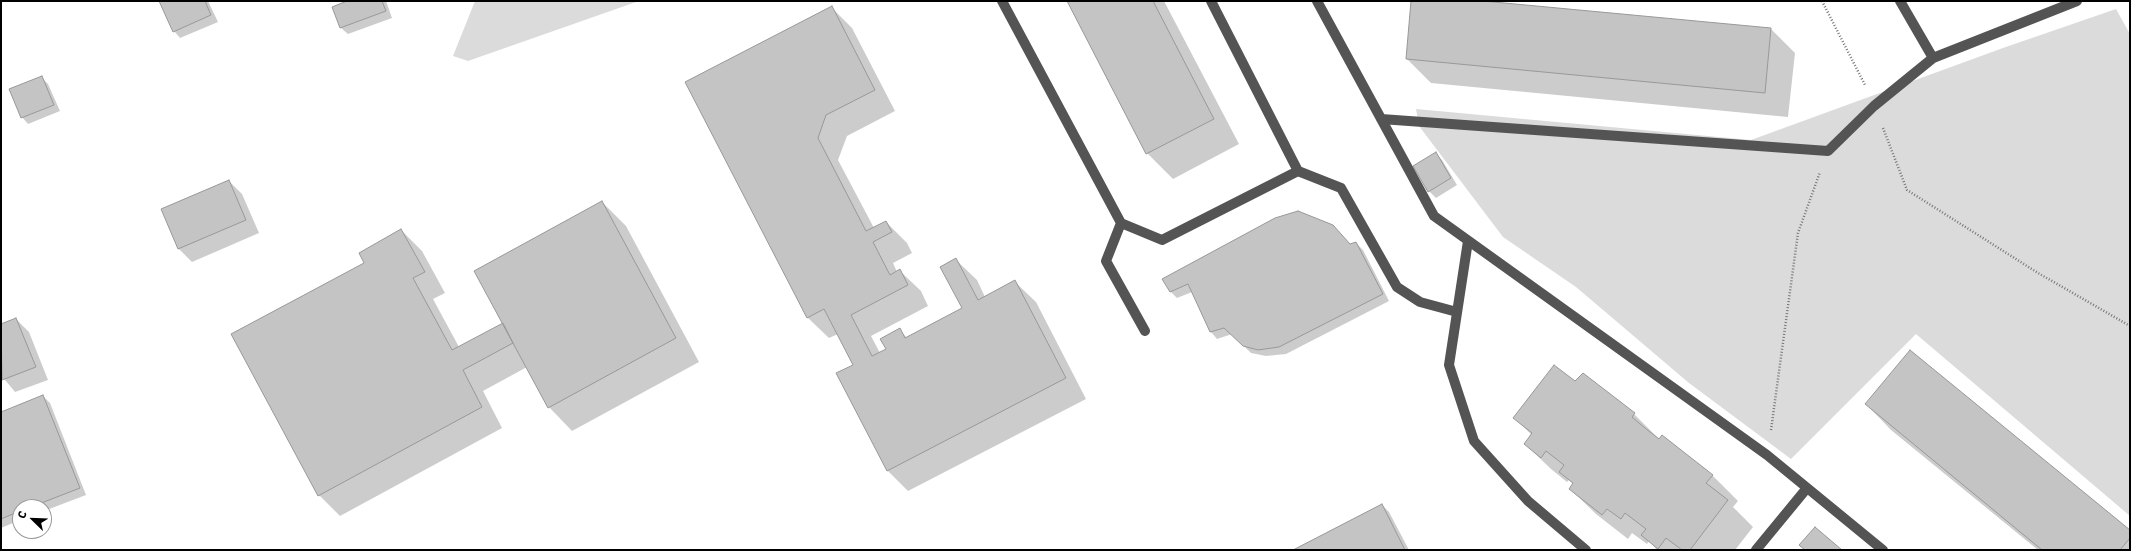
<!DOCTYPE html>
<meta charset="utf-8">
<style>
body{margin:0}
#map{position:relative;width:2131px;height:551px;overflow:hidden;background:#fff;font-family:"IBM Plex Sans",sans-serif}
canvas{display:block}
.frame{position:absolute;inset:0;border:2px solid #000;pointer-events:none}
.north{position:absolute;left:12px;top:499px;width:40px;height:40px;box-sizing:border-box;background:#fff;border:1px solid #999;border-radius:50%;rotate:293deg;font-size:11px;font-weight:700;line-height:16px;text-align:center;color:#000}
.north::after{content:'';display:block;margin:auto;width:14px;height:18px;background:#000;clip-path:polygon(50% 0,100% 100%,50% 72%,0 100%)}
</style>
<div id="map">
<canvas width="2131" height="551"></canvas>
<div class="frame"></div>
<div class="north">С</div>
</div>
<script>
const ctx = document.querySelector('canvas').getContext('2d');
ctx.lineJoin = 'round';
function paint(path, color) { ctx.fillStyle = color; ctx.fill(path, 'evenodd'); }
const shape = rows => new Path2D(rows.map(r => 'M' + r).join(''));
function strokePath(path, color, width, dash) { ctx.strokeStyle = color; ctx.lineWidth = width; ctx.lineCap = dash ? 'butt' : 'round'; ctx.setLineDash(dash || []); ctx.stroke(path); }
const green = shape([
 [475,1,639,1,468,61,453,56],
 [2116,9,2130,34,2130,516,1916,334,1791,459,1689,383,1576,287,1503,237,1419,126,1416,109,1751,140,2003,48]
]);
const shadow = shape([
 [160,1,208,1,218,22,180,38,174,31],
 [350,1,386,1,392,18,348,34,341,28,334,7],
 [1068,1,1164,1,1239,144,1173,179,1147,153],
 [1412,1,1472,1,1771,29,1795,53,1788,117,1431,83,1407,59],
 [831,7,852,28,895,111,847,136,838,160,874,228,886,222,907,243,912,253,893,263,897,272,900,271,921,291,928,306,871,336,880,353,887,350,900,330,907,338,963,309,956,260,977,280,985,297,1015,282,1036,302,1086,399,908,491,887,470,854,365,838,334,829,338,808,318,686,82],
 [41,77,48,84,60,111,28,124,22,117],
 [1436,154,1442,160,1457,185,1436,198,1429,191],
 [229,181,242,194,259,233,192,262,179,249,162,209],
 [602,202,626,226,699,362,572,431,549,407,527,367,483,391,502,428,340,516,319,495,366,263,401,230,422,251,445,293,433,299,459,347,504,324],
 [1356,243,1363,250,1389,301,1286,354,1266,356,1251,353,1232,334,1217,339,1211,332,1192,292,1177,298,1170,291,1164,279],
 [16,319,29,332,48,380,15,392,1,375,1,325],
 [1583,374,1634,414,1660,440,1712,475,1738,501,1733,507,1753,527,1735,550,1657,550,1649,541,1647,544,1632,533,1628,539,1596,514,1570,489,1573,484,1569,480,1567,482,1551,469,1525,444,1532,435,1514,418,1576,382],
 [43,396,50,403,86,495,44,511,44,507,20,507,20,520,1,528,1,413],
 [1866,404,2130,531,2130,550,2038,550,1891,430],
 [1382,505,1389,512,1409,550,1295,550]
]);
const building = shape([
 [159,1,205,1,211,15,173,32,159,1],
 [347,1,382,1,386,11,340,28,332,7,347,1],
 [1067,1,1153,1,1214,119,1146,154,1067,1],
 [1411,1,1483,1,1771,28,1765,93,1406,59,1411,1],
 [832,6,875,90,826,115,818,138,866,231,886,221,892,232,873,242,890,275,900,269,908,285,851,315,872,356,886,349,880,339,900,328,905,338,962,308,940,267,956,258,978,300,1015,280,1066,378,887,471,836,373,853,365,824,309,807,318,685,82,832,6],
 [42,76,54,105,21,118,9,89,42,76],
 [1436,152,1451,178,1428,192,1413,166,1436,152],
 [229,180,246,220,178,249,161,209,229,180],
 [602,201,676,338,548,408,474,271,602,201],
 [1298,211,1333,225,1350,244,1356,242,1383,294,1279,347,1258,350,1243,346,1224,328,1210,332,1188,284,1170,292,1162,279,1275,218,1298,211],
 [401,229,425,272,413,278,452,350,503,323,513,343,463,370,482,407,318,496,231,334,364,263,359,253,401,229],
 [16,318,36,367,2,380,1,324,16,318],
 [1910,350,2130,530,2130,538,2120,550,2042,550,1865,404,1910,350],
 [1554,365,1575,381,1583,373,1635,413,1632,417,1645,428,1659,439,1662,435,1713,475,1706,483,1728,500,1690,550,1682,550,1666,538,1658,549,1641,535,1646,529,1625,513,1621,519,1607,509,1602,515,1569,489,1573,483,1559,472,1564,465,1546,451,1541,458,1524,444,1532,433,1513,418,1554,365],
 [43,395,80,488,31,507,20,507,20,511,1,519,1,412,43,395],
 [1382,504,1405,550,1293,550,1382,504],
 [1815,527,1842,550,1805,550,1799,545,1815,527]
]);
const path = shape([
 [1822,1,1865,85],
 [1883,128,1907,190,2038,273,2130,326],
 [1771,430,1798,233,1820,172]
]);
const minor = shape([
 [1002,1,1121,223,1162,240,1298,171],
 [1211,1,1298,171,1341,188,1397,287,1420,302,1457,312],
 [1317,1,1434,216,1767,455,1883,550],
 [1900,1,1933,58,2077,1],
 [1381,119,1828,151,1874,106,1933,58],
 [1121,223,1106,261,1145,331],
 [1468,241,1449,365,1474,441,1528,501,1586,550],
 [1756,550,1807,488]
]);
paint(green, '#dbdbdb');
paint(shadow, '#0003');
paint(building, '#c4c4c4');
strokePath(building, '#989898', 1);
strokePath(path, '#767676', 2.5, [1, 2]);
strokePath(minor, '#545454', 10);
</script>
